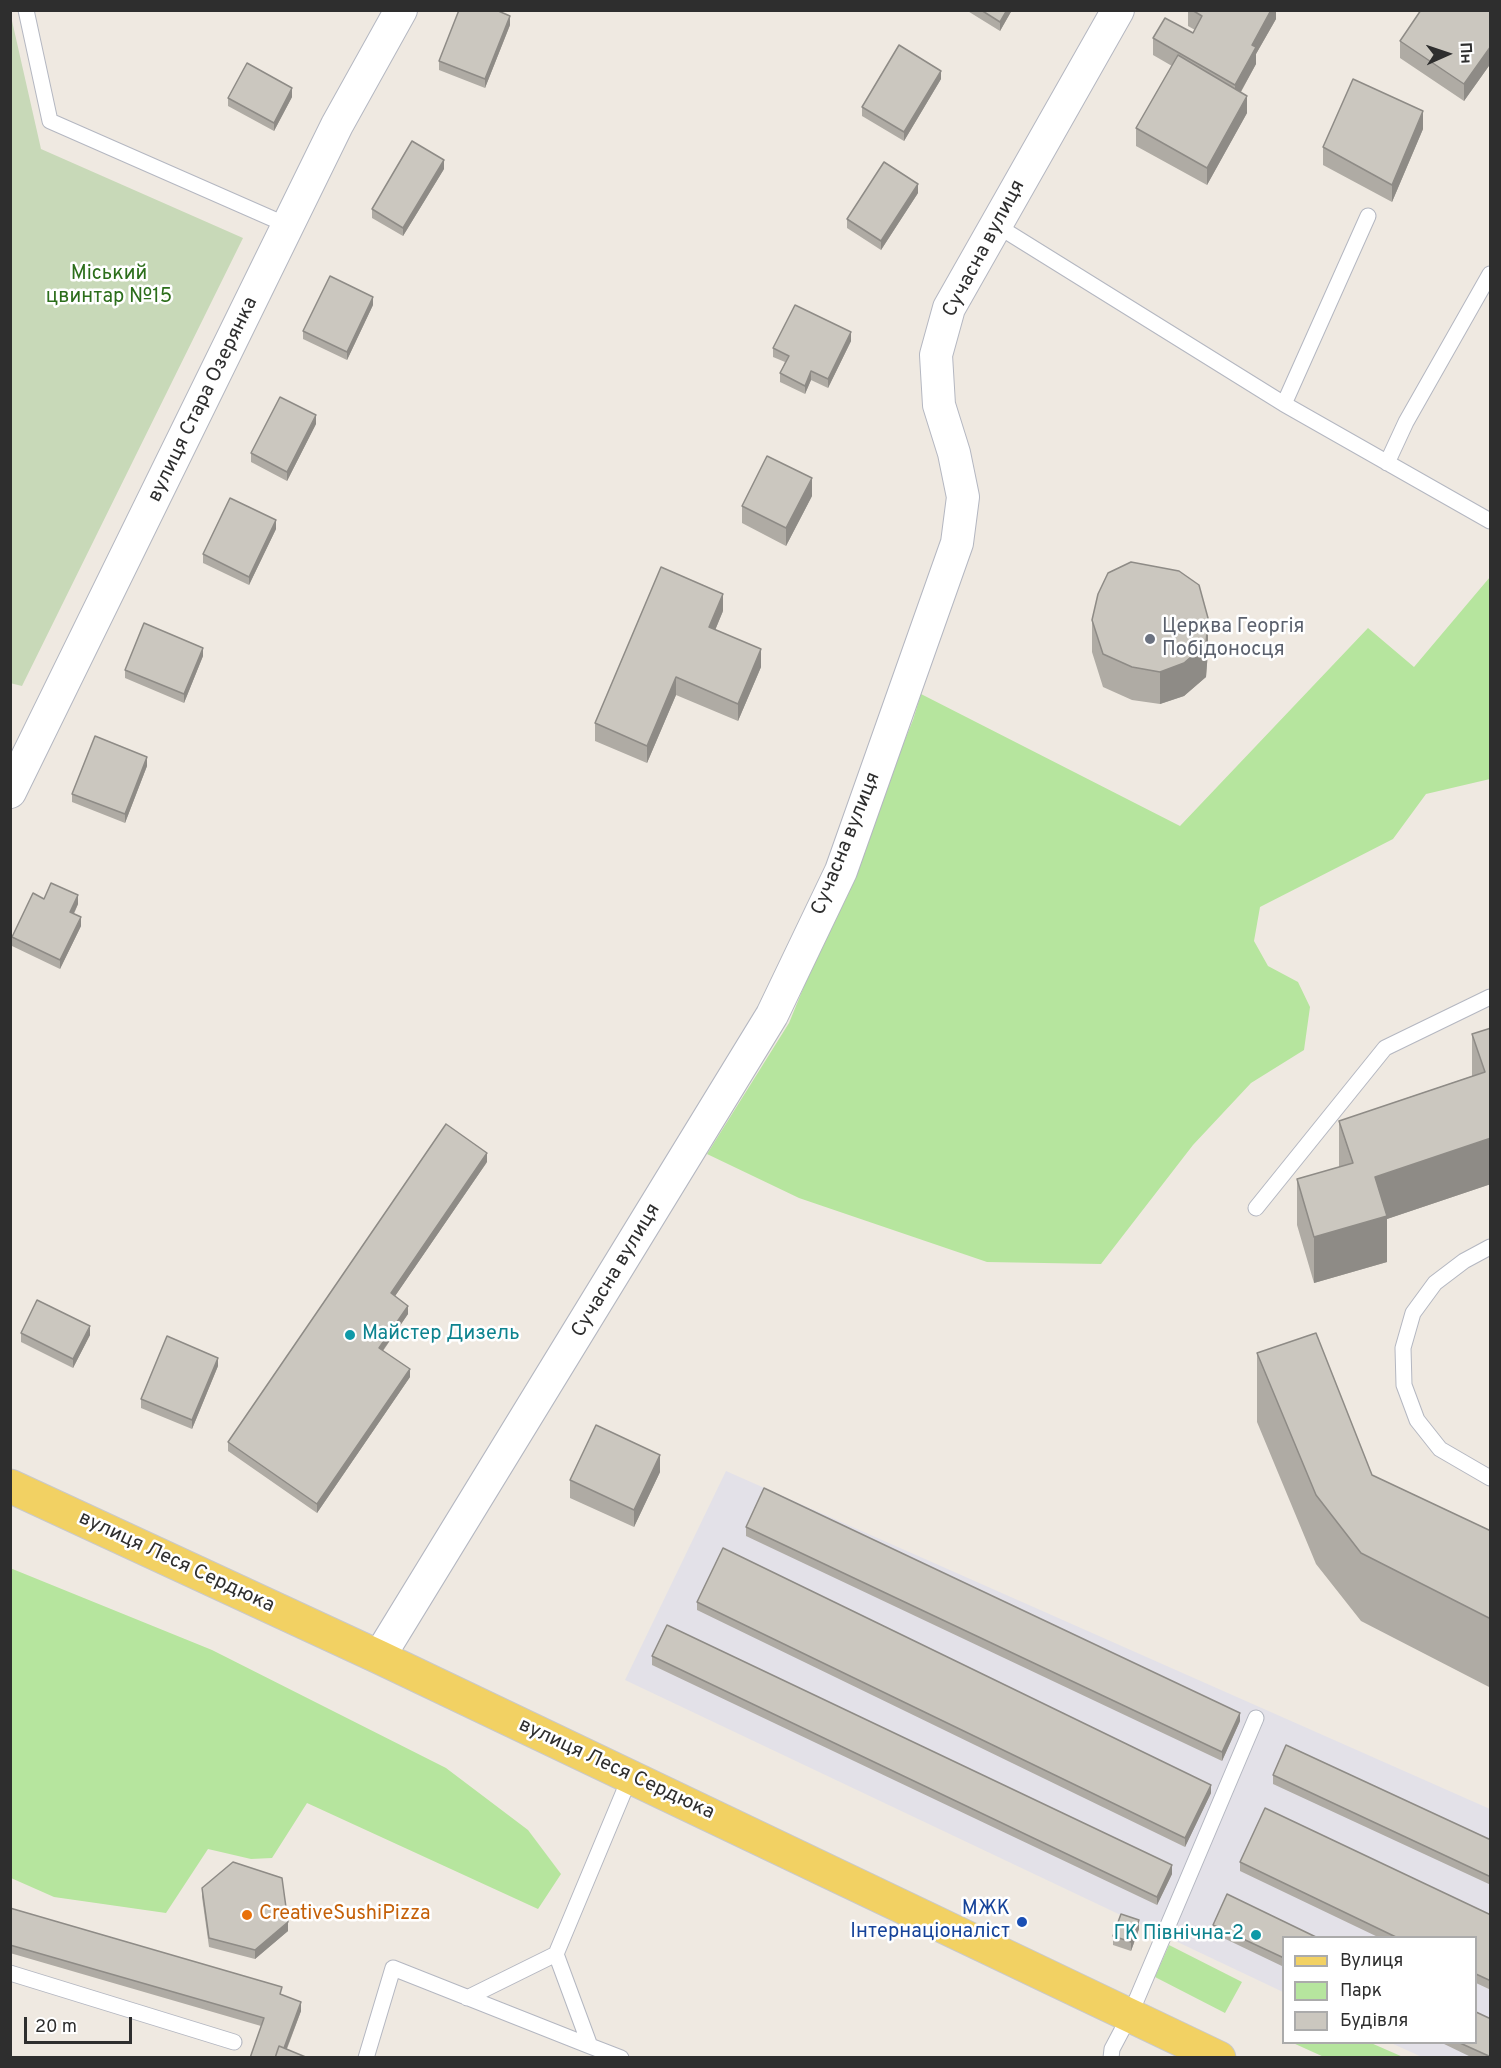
<!DOCTYPE html>
<meta charset="utf-8">
<style>
body{margin:0}
#map{position:relative;width:1501px;height:2068px;overflow:hidden;background:#efe9e1;font-family:Overpass,sans-serif}
canvas{display:block}
.frame{position:absolute;inset:0;border:12px solid #2e2e2e;pointer-events:none}
.legend{position:absolute;left:1282px;top:1936px;width:195px;height:108px;box-sizing:border-box;background:#fff;border:2px solid #ababab;margin:0;padding:8px 10px;list-style:none;font-size:18px;color:#2e2e2e}
.legend li{display:flex;align-items:center;gap:12px;height:30px}
.legend b{width:30px;border:2px solid #ababab}
.north{position:absolute;left:1417px;top:24px;width:60px;height:60px;-webkit-text-stroke:4px #fff;paint-order:stroke;rotate:87deg;font-size:16px;font-weight:700;line-height:24px;text-align:center;color:#2e2e2e}
.north::after{content:'';display:block;margin:auto;width:21px;height:27px;background:#2e2e2e;clip-path:polygon(50% 0,100% 100%,50% 72%,0 100%)}
.scale{position:absolute;left:24px;top:2017px;width:108px;height:27px;box-sizing:border-box;border:3px solid #2e2e2e;border-top:0;padding-left:8px;font-size:18px;line-height:21px;white-space:nowrap;color:#2e2e2e;-webkit-text-stroke:4px #fff;paint-order:stroke}
</style>
<div id="map">
<canvas width="1501" height="2068"></canvas>
<div class="frame"></div>
<ul class="legend">
<li><b style="height:8px;background:#f2d163"></b>Вулиця</li>
<li><b style="height:16px;background:#b6e59e"></b>Парк</li>
<li><b style="height:16px;background:#cbc7bf"></b>Будівля</li>
</ul>
<div class="north">Пн</div>
<div class="scale">20 m</div>
</div>
<script>
const ctx = document.querySelector('canvas').getContext('2d');
ctx.lineJoin = 'round';
function paint(path, color) { ctx.fillStyle = color; ctx.fill(path, 'evenodd'); }
const shape = rows => new Path2D(rows.map(r => 'M' + r).join(''));
function strokePath(path, color, width, dash) { ctx.strokeStyle = color; ctx.lineWidth = width; ctx.lineCap = dash ? 'butt' : 'round'; ctx.setLineDash(dash || []); ctx.stroke(path); }
function label(font, color, halo, rows, align = 'center') {
  ctx.font = font + ' Overpass,sans-serif'; ctx.lineWidth = 5; ctx.setLineDash([]); ctx.textBaseline = 'middle'; ctx.strokeStyle = halo; ctx.fillStyle = color; for (const [text, x, y, turn = 0] of rows) {
    ctx.save(); ctx.translate(x, y); ctx.rotate((+turn || 0) * Math.PI / 180); ctx.textAlign = isNaN(turn) ? turn : align; if (halo) ctx.strokeText(text, 0, 0); ctx.fillText(text, 0, 0); ctx.restore();
  }
}
const industrial = shape([
 [726,1471,1490,1809,1490,2057,1422,2057,1391,2043,1476,2042,1476,1938,1284,1938,1283,1992,625,1680]
]);
const green = shape([
 [1490,577,1490,779,1426,794,1393,839,1260,907,1254,941,1268,966,1298,982,1310,1007,1304,1050,1251,1083,1193,1145,1101,1264,987,1262,799,1198,707,1154,789,1023,913,720,921,694,1180,826,1368,628,1414,667],
 [10,1568,212,1650,446,1768,528,1830,561,1874,538,1909,307,1803,272,1858,251,1859,208,1849,166,1913,54,1897,11,1878],
 [1169,1945,1242,1982,1225,2013,1155,1977],
 [1293,2043,1371,2043,1403,2057,1324,2057]
]);
const cemetery = shape([
 [10,12,41,149,243,238,22,686,10,683]
]);
const lane = shape([
 [26,10,50,121,289,226],
 [996,225,1284,404,1490,521],
 [1284,404,1368,216],
 [1387,463,1406,422,1490,274],
 [1256,1208,1385,1048,1490,997],
 [1490,1247,1464,1261,1435,1283,1413,1313,1403,1348,1404,1385,1417,1420,1440,1449,1490,1478],
 [10,1973,234,2042],
 [467,1998,556,1954],
 [590,2046,621,2058],
 [366,2058,393,1968,590,2046,556,1954,630,1777],
 [1111,2058,1112,2049,1130,2015,1256,1718]
]);
const street = shape([
 [10,792,337,125,401,10],
 [379,1657,772,1015,841,871,957,543,963,497,954,453,939,405,936,355,949,308,1118,10]
]);
const primary = shape([
 [10,1486,379,1657,1219,2058]
]);
const wall = shape([
 [966,10,1012,10,1000,31],
 [1188,10,1276,10,1276,19,1256,54,1256,64,1241,92,1247,113,1207,185,1136,146,1136,128,1172,66,1153,55,1153,38,1193,33,1195,30,1188,26],
 [1491,10,1491,63,1464,101,1400,58,1400,41],
 [510,25,485,88,439,70,439,61],
 [941,79,904,141,862,116,862,107],
 [292,97,274,131,228,106,228,98],
 [1423,129,1392,202,1323,165,1323,147],
 [444,169,403,236,372,218,372,209],
 [918,193,881,250,847,228,847,219],
 [373,305,347,360,303,339,303,331],
 [851,341,828,388,811,380,805,394,780,382,780,373,785,362,773,357,773,348],
 [316,424,287,481,251,462,251,453],
 [812,496,786,546,742,523,742,506],
 [276,529,249,585,203,563,203,554],
 [723,611,715,630,761,667,738,721,676,695,647,763,595,741,595,723],
 [1092,620,1208,651,1206,677,1184,696,1160,704,1132,700,1103,687,1092,652],
 [203,656,184,703,125,678,125,670],
 [147,766,125,823,72,802,72,794],
 [44,899,78,904,74,914,81,926,60,969,12,946,12,937],
 [1491,1028,1491,1184,1387,1219,1387,1262,1314,1283,1297,1225,1297,1179,1339,1167,1339,1121,1472,1076,1472,1034],
 [487,1162,395,1296,408,1314,383,1351,410,1377,317,1513,228,1451,228,1442],
 [21,1333,90,1335,73,1368,21,1342],
 [1257,1353,1372,1475,1491,1531,1491,1688,1361,1621,1316,1564,1257,1422],
 [218,1366,192,1429,141,1408,141,1399],
 [660,1472,634,1527,570,1498,570,1480],
 [746,1527,1240,1721,1222,1761,746,1536],
 [697,1602,1211,1793,1185,1847,697,1610],
 [652,1656,1172,1874,1157,1905,652,1665],
 [1273,1775,1491,1840,1491,1885,1273,1784],
 [1240,1862,1491,1915,1491,1990,1476,1983,1476,1938,1380,1938,1240,1871],
 [202,1888,288,1931,255,1959,209,1947,202,1897],
 [10,1908,282,1995,301,2011,287,2049,250,2058,261,2026,10,1953],
 [1213,1925,1284,1938,1284,1967,1213,1933],
 [1139,1929,1131,1951,1113,1945,1113,1936],
 [1491,2019,1491,2058,1473,2058,1442,2043,1476,2043]
]);
const shadedWall = shape([
 [1007,10,1012,10,1000,31,1000,22],
 [1271,10,1276,10,1276,19,1256,54,1256,64,1235,102,1235,85,1252,45],
 [510,16,510,25,485,88,485,79],
 [1491,46,1491,63,1464,101,1464,84],
 [941,71,941,79,904,141,904,132],
 [292,88,292,97,274,131,274,123],
 [1247,96,1247,113,1207,185,1207,168],
 [1423,111,1423,129,1392,202,1392,185],
 [444,160,444,169,403,236,403,228],
 [918,184,918,193,881,250,881,241],
 [373,297,373,305,347,360,347,352],
 [851,332,851,341,828,388,828,379],
 [811,371,811,380,805,394,805,386],
 [316,415,316,424,287,481,287,472],
 [812,478,812,496,786,546,786,528],
 [276,520,276,529,249,585,249,577],
 [723,594,723,611,709,645,709,627],
 [1208,618,1208,651,1206,677,1184,696,1160,704,1160,672],
 [203,648,203,656,184,703,184,694],
 [761,649,761,667,738,721,738,704],
 [676,677,676,695,647,763,647,746],
 [147,757,147,766,125,823,125,814],
 [78,895,78,904,70,921,70,912],
 [81,917,81,926,60,969,60,960],
 [1491,1138,1491,1184,1387,1219,1387,1262,1314,1283,1314,1237,1375,1177],
 [487,1153,487,1162,391,1302,391,1293],
 [408,1306,408,1314,379,1356,379,1348],
 [90,1326,90,1335,73,1368,73,1359],
 [218,1358,218,1366,192,1429,192,1420],
 [410,1369,410,1377,317,1513,317,1504],
 [660,1455,660,1472,634,1527,634,1510],
 [1240,1713,1240,1721,1222,1761,1222,1752],
 [1211,1785,1211,1793,1185,1847,1185,1838],
 [1172,1865,1172,1874,1157,1905,1157,1897],
 [1139,1920,1139,1929,1131,1951,1131,1942],
 [288,1922,288,1931,255,1959,255,1950],
 [301,2002,301,2011,283,2058,280,2058]
]);
const building = shape([
 [459,10,496,10,510,16,485,79,439,61,459,10],
 [981,10,1007,10,1000,22,981,10],
 [1192,10,1271,10,1252,45,1256,47,1235,85,1153,38,1165,18,1193,33,1202,16,1192,10],
 [1421,10,1491,10,1491,46,1464,84,1400,41,1421,10],
 [899,45,941,71,904,132,862,107,899,45],
 [1178,55,1247,96,1207,168,1136,128,1178,55],
 [247,63,292,88,274,123,228,98,247,63],
 [1353,79,1423,111,1392,185,1323,147,1353,79],
 [412,141,444,160,403,228,372,209,412,141],
 [884,162,918,184,881,241,847,219,884,162],
 [330,276,373,297,347,352,303,331,330,276],
 [795,305,851,332,828,379,811,371,805,386,780,373,789,356,773,348,795,305],
 [280,397,316,415,287,472,251,453,280,397],
 [767,456,812,478,786,528,742,506,767,456],
 [230,498,276,520,249,577,203,554,230,498],
 [1131,562,1179,571,1199,585,1208,618,1206,644,1184,663,1160,672,1132,667,1103,654,1092,620,1098,594,1108,573,1131,562],
 [661,567,723,594,709,627,761,649,738,704,676,677,647,746,595,723,661,567],
 [144,623,203,648,184,694,125,670,144,623],
 [95,736,147,757,125,814,72,794,95,736],
 [51,883,78,895,70,912,81,917,60,960,12,937,33,893,44,899,51,883],
 [1491,1028,1491,1138,1375,1177,1387,1216,1314,1237,1297,1179,1353,1163,1339,1121,1485,1072,1472,1034,1491,1028],
 [446,1124,487,1153,391,1293,408,1306,379,1348,410,1369,317,1504,228,1442,446,1124],
 [37,1300,90,1326,73,1359,21,1333,37,1300],
 [1316,1333,1372,1475,1491,1531,1491,1619,1361,1553,1316,1495,1257,1353,1316,1333],
 [167,1336,218,1358,192,1420,141,1399,167,1336],
 [596,1425,660,1455,634,1510,570,1480,596,1425],
 [764,1488,1240,1713,1222,1752,746,1527,764,1488],
 [723,1548,1211,1785,1185,1838,697,1602,723,1548],
 [667,1625,1172,1865,1157,1897,652,1656,667,1625],
 [1286,1745,1491,1840,1491,1877,1273,1775,1286,1745],
 [1265,1808,1491,1915,1491,1981,1476,1974,1476,1938,1398,1938,1240,1862,1265,1808],
 [233,1862,282,1878,288,1922,255,1950,209,1938,202,1888,233,1862],
 [1227,1894,1318,1938,1284,1938,1284,1958,1213,1925,1227,1894],
 [10,1908,282,1987,280,1994,301,2002,284,2048,279,2046,275,2058,250,2058,264,2018,10,1945,10,1908],
 [1121,1914,1139,1920,1131,1942,1113,1936,1121,1914],
 [1476,2012,1491,2019,1491,2057,1460,2043,1476,2043,1476,2012],
 [279,2046,308,2058,275,2058,279,2046]
]);
const markers = [
 [1150,639,6,"#6b7280"],
 [350,1335,6,"#0f9aa8"],
 [247,1915,6,"#e8710a"],
 [1022,1922,6,"#1a4fb4"],
 [1256,1935,6,"#0f9aa8"]
];
const streetNames = [
 ["Сучасна вулиця",985,249,-62],
 ["вулиця Стара Озерянка",204,400,-64],
 ["Сучасна вулиця",847,844,-68],
 ["Сучасна вулиця",617,1271,-59],
 ["вулиця Леся Сердюка",176,1563,25],
 ["вулиця Леся Сердюка",616,1770,25]
];
const parkNames = [
 ["Міський",109,275],
 ["цвинтар №15",109,298]
];
const worshipNames = [
 ["Церква Георгія",1162,628],
 ["Побідоносця",1162,651]
];
const cultureNames = [
 ["Майстер Дизель",362,1335],
 ["ГК Північна-2",1244,1935,"right"]
];
const transitNames = [
 ["МЖК",1010,1910],
 ["Інтернаціоналіст",1010,1933]
];
const foodNames = [
 ["CreativeSushiPizza",259,1915]
];
paint(industrial, '#e3e1e8');
paint(green, '#b6e59e');
paint(cemetery, '#c8d9b8');
strokePath(lane, '#b4b7c1', 17);
strokePath(street, '#b4b7c1', 34);
strokePath(primary, '#c9c9c9', 35);
strokePath(lane, '#fff', 15);
strokePath(street, '#fff', 32);
strokePath(primary, '#f2d163', 33);
paint(wall, '#afaba4');
paint(shadedWall, '#8e8b86');
paint(building, '#cbc7bf');
strokePath(building, '#8e8b86', 1.5);
for (const [x, y, r, color] of markers) { const dot = new Path2D(); dot.arc(x, y, r, 0, 2 * Math.PI); ctx.fillStyle = color; ctx.fill(dot); strokePath(dot, '#fff', 2); }
label('20px', '#2e2e2e', '#fff', streetNames);
label('20px', '#2c6e1b', '#fff', parkNames);
label('20px', '#5b616d', '#fff', worshipNames, 'left');
label('20px', '#0d838f', '#fff', cultureNames, 'left');
label('20px', '#164399', '#fff', transitNames, 'right');
label('20px', '#c56008', '#fff', foodNames, 'left');
</script>
